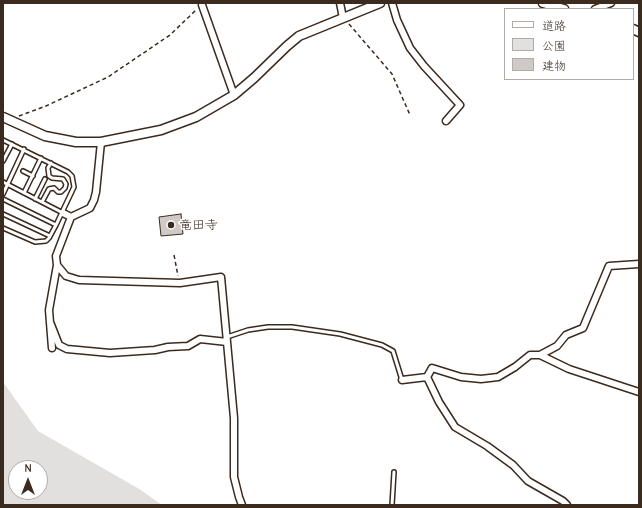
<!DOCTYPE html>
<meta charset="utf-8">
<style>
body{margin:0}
#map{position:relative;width:642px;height:508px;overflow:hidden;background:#fff;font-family:"Comic Neue","Klee One",sans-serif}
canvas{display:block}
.frame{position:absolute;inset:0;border:4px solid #3b2a1e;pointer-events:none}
.legend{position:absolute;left:504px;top:8px;width:130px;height:72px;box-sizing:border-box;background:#fff;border:1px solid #b1aaa5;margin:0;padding:5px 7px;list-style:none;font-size:12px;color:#3b2a1e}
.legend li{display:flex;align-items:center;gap:8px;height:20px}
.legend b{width:20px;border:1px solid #b1aaa5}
.north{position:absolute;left:8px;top:460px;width:40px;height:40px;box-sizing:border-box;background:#fff;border:1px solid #b1aaa5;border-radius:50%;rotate:0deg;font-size:11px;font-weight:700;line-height:16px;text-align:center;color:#3b2a1e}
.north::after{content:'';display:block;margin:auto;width:14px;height:18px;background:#3b2a1e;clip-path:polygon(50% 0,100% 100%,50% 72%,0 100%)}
</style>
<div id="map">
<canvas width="642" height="508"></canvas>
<div class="frame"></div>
<ul class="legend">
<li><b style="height:5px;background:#fff"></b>道路</li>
<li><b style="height:11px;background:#e2e0de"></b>公園</li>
<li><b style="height:11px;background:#cfcac7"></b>建物</li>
</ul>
<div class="north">N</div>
</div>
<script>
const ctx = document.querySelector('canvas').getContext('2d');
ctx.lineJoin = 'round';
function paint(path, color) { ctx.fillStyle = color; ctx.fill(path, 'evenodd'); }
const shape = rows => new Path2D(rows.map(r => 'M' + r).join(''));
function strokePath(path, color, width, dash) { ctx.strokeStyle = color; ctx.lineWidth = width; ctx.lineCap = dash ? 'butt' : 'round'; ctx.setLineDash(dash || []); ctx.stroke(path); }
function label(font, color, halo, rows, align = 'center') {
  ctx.font = font + ' "Comic Neue","Klee One",sans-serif'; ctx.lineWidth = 3; ctx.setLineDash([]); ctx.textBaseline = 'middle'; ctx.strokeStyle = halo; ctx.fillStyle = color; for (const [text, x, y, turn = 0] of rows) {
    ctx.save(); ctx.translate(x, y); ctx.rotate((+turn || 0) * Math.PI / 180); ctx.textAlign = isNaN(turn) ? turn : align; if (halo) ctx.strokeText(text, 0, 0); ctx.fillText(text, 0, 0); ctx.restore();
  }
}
const green = shape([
 [3,382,38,431,141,490,162,505,3,505],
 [16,468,40,468,40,492,16,492]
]);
const building = shape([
 [181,214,183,234,161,236,159,217,181,214]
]);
const path = shape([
 [349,24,392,74,410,115],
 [19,116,46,106,108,77,170,35,196,10],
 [174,255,178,276]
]);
const service = shape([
 [3,140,68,172,72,176,74,187,56,225,49,238,46,241,35,242,3,228],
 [3,161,12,144],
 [23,171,33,176],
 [3,182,63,213],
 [24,193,41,158],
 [3,194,24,149],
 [3,199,56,225],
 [35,199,45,179],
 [42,202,49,189,54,188,58,192,61,192,65,188,66,184,63,179,52,178,49,176,48,168,51,163],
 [3,214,50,236],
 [227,337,248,330,268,327,292,327,340,334,382,345,393,351,402,380],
 [392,505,394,472]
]);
const minor = shape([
 [340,3,343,18],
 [392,3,397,20,410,48,424,66,460,105,446,121],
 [202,5,234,95],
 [595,9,611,3],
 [101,142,96,192,94,200,90,208,71,217,56,256,57,265,66,276,79,280,180,283,221,277,234,418,234,477,239,497,242,505],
 [63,213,71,217],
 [50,322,59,345,67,349,110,353,155,350,168,347,188,346,200,339,227,342],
 [52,348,49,310,57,265],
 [540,355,569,369,639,392],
 [402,380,427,377],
 [567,505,563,501,528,481,513,465,487,446,455,427,439,402,427,377,432,368,461,377,481,379,498,377,515,367,530,355,540,355,557,346,566,335,583,328,609,266,639,264]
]);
const tertiary = shape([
 [543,3,564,9],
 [633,29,639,32],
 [3,117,45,136,76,142,101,142,161,130,196,117,234,95,254,78,287,46,299,36,380,3]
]);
const markers = [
 [171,225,4,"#3b2a1e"]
];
const poiNames = [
 ["竜田寺",179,225]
];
paint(green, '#e2e0de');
paint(building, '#cfcac7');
strokePath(building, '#3b2a1e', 1);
strokePath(service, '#3b2a1e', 6);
strokePath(minor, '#3b2a1e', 9);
strokePath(tertiary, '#3b2a1e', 11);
strokePath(path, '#3b2a1e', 1.5, [4, 3]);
strokePath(service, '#fff', 3);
strokePath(minor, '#fff', 6);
strokePath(tertiary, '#fff', 8);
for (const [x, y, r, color] of markers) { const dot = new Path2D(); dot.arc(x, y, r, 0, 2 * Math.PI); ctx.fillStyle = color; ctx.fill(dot); strokePath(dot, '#fff', 1.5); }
label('13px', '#3b2a1e', '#fff', poiNames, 'left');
</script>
